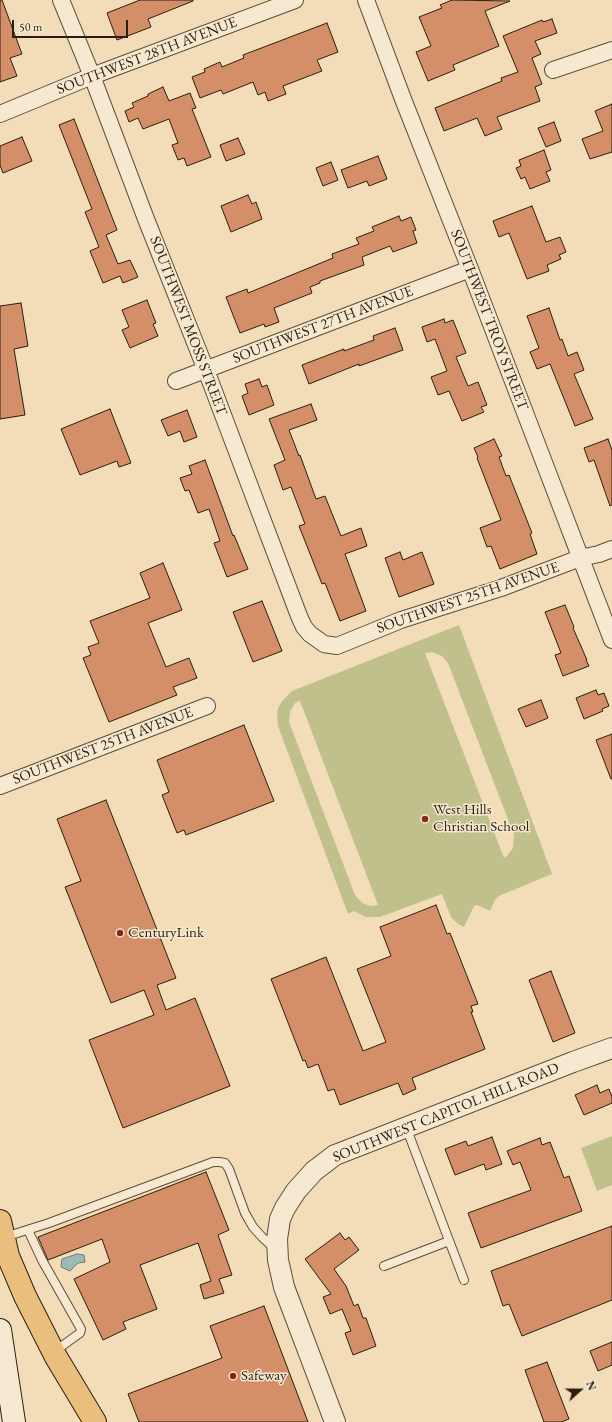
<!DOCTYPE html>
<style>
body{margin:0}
#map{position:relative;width:612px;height:1422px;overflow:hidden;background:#f3ddb8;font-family:"EB Garamond",serif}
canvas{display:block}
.north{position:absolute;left:560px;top:1370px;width:40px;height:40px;-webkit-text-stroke:3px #f7e9d1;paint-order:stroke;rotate:69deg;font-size:11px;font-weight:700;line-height:16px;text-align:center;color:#2a1e0f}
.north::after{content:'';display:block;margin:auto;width:14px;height:18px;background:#2a1e0f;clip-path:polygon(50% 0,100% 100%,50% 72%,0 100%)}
.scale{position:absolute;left:12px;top:20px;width:116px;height:18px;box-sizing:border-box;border:2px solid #2a1e0f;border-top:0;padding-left:5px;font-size:12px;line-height:14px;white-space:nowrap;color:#2a1e0f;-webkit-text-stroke:3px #f7e9d1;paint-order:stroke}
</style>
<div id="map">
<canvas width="612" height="1422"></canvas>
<div class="north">N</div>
<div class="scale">50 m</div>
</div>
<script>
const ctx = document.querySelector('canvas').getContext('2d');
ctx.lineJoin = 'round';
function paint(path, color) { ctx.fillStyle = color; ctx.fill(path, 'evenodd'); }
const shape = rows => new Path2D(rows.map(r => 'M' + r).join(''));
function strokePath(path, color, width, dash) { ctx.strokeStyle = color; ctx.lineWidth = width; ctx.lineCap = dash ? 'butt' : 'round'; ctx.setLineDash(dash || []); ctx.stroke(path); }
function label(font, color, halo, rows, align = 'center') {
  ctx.font = font + ' "EB Garamond",serif'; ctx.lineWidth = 3; ctx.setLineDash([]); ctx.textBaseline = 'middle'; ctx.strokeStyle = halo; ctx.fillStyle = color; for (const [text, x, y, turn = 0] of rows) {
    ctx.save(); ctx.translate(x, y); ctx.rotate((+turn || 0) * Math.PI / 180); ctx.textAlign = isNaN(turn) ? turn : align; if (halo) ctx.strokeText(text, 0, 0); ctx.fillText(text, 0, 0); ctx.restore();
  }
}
const green = shape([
 [459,625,552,874,499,896,495,900,490,911,477,905,474,906,464,927,458,924,451,917,442,894,380,917,366,917,354,911,348,914,278,726,277,713,279,706,283,700,292,691],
 [432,652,442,656,448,663,514,835,513,848,507,856,504,858,425,653],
 [299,701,300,701,378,905,370,906,362,903,355,895,289,722,290,712,295,703],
 [612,1136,612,1185,597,1191,581,1148]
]);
const water = shape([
 [77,1254,84,1255,85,1262,78,1263,70,1271,61,1267,62,1259,77,1254]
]);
const building = shape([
 [0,0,2,0,22,54,10,58,17,76,0,82,0,0],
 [140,0,193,0,193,1,148,19,151,27,117,40,107,13,140,0],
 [452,0,510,1,485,11,499,46,453,65,455,70,428,81,416,52,431,46,419,17,442,8,440,5,452,0],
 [552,19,557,33,535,41,541,54,532,58,542,84,535,87,540,101,497,117,502,129,485,136,477,118,444,131,435,108,502,81,501,78,518,72,503,36,542,20,543,22,552,19],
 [327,23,338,52,317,60,322,71,283,86,286,94,268,101,265,92,258,95,253,82,223,94,221,90,200,98,192,77,205,72,204,69,220,62,222,67,244,58,243,55,327,23],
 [163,87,169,101,190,93,196,108,192,109,211,157,187,166,184,158,178,160,172,145,178,143,169,119,143,129,138,118,129,122,125,111,134,107,132,103,148,96,148,94,163,87],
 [612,104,612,152,590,159,582,139,603,131,595,111,612,104],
 [74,119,117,230,106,235,118,264,130,260,138,277,123,283,120,276,103,283,90,251,99,247,85,212,92,209,59,125,74,119],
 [554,122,561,141,546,147,538,128,554,122],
 [22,137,32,161,3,173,0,165,0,146,22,137],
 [238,138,245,154,226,161,220,145,238,138],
 [544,150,551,170,546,172,550,181,530,189,525,177,521,179,516,168,521,166,519,160,544,150],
 [378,156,387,179,369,186,367,181,348,188,341,170,378,156],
 [331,162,338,180,323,186,316,168,331,162],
 [248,195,252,204,256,202,262,219,231,232,221,206,248,195],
 [532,206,546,242,560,237,566,252,559,255,561,259,547,265,549,271,527,279,509,233,499,237,493,221,532,206],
 [399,216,401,221,411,217,416,230,413,231,417,243,393,252,390,246,362,257,364,265,320,281,320,283,310,287,312,293,274,308,279,322,265,327,264,324,240,333,226,297,247,289,248,293,333,258,332,254,359,244,356,238,374,231,372,227,399,216],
 [147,300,156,323,153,324,158,336,130,348,122,330,129,327,122,310,147,300],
 [21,303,28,346,14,349,25,415,0,419,0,306,21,303],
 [549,308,560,340,562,339,568,356,577,352,584,370,574,374,593,419,575,426,550,364,537,369,530,352,539,348,527,316,549,308],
 [444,319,445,323,453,320,466,353,456,357,468,386,478,382,487,405,481,407,484,412,462,421,449,391,438,395,431,377,447,371,435,339,427,342,422,327,444,319],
 [395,328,403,350,359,366,359,364,309,384,302,365,344,349,344,351,374,340,373,336,395,328],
 [259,379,262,387,267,385,274,405,249,415,242,396,248,393,245,384,259,379],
 [311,404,317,420,289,430,299,456,300,455,316,499,325,496,341,536,361,528,367,546,345,554,366,611,340,621,325,583,322,584,299,526,305,524,291,487,283,490,274,465,285,460,269,419,311,404],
 [110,409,131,463,119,467,117,461,80,475,61,429,110,409],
 [187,410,197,437,184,442,180,431,168,436,161,420,187,410],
 [494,439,502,456,499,457,506,476,509,475,532,533,530,534,537,554,500,569,491,546,487,547,480,528,501,520,477,458,478,457,474,448,494,439],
 [608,439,612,450,612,505,610,506,594,460,589,462,584,448,608,439],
 [205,460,233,536,234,535,248,569,227,577,214,543,220,541,209,509,198,513,189,490,185,491,180,478,192,474,189,466,205,460],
 [400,552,403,560,422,552,434,584,399,597,385,558,400,552],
 [163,563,182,610,148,623,166,667,189,658,197,678,173,687,177,695,109,722,83,658,91,655,88,647,99,643,90,621,150,598,140,573,163,563],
 [262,601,282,651,253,662,233,612,262,601],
 [565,605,574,627,573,628,587,660,586,660,589,666,563,676,555,655,561,653,545,612,565,605],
 [596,690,598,695,604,693,609,706,602,709,603,711,584,719,576,698,596,690],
 [541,700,548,718,526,727,518,709,541,700],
 [244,725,274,801,186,835,184,830,177,833,162,795,169,792,157,760,244,725],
 [612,734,612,779,611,779,596,740,612,734],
 [106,800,176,978,157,985,166,1010,195,998,230,1086,123,1128,89,1040,154,1015,144,990,111,1003,65,887,81,881,57,819,106,800],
 [436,905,447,934,450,933,478,1004,471,1006,473,1012,471,1012,485,1049,412,1078,416,1089,403,1095,398,1083,340,1105,334,1089,328,1091,318,1064,308,1068,305,1060,303,1061,271,979,326,957,363,1051,386,1042,357,969,391,956,380,927,436,905],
 [551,971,575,1033,553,1042,529,980,551,971],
 [597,1085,600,1093,609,1089,612,1097,612,1103,584,1115,575,1095,597,1085],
 [492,1137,502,1164,486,1170,484,1164,455,1175,445,1149,466,1141,468,1146,492,1137],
 [540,1138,542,1145,550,1142,564,1178,569,1176,582,1211,481,1248,468,1213,531,1190,520,1162,513,1165,507,1151,540,1138],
 [206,1172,229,1230,218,1235,232,1275,219,1279,224,1293,204,1299,200,1285,211,1281,198,1243,140,1265,157,1309,123,1322,126,1329,103,1340,74,1279,110,1262,102,1239,48,1260,38,1237,206,1172],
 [612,1226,612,1300,522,1336,509,1304,503,1306,491,1271,612,1226],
 [340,1233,345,1240,349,1237,359,1250,334,1269,346,1286,354,1306,358,1304,363,1318,366,1318,376,1346,353,1355,345,1333,351,1331,342,1309,330,1314,323,1297,331,1294,305,1259,340,1233],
 [264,1306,308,1422,139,1422,128,1394,222,1358,210,1326,264,1306],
 [612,1342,612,1365,598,1371,590,1351,612,1342],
 [547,1362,569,1419,561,1422,544,1422,525,1370,547,1362]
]);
const service = shape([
 [406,1127,464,1280],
 [28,1230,42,1260,81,1329,80,1333,55,1351],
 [5,1237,49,1223,213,1162,219,1162,225,1163,229,1169,245,1213,253,1227,262,1237,275,1249],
 [384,1266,449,1241]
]);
const minor = shape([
 [61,0,92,76,146,219,206,370,299,616,304,627,310,634,324,644,337,646,401,620,501,588,580,558,599,554,612,549],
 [366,0,403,99,470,269,612,640],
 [553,70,612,50],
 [0,114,92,76,295,0],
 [176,381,470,269],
 [0,786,207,706]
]);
const tertiary = shape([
 [335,1422,284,1287,278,1260,277,1239,280,1219,285,1208,296,1191,314,1171,335,1155,343,1152,573,1062,612,1048]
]);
const secondary = shape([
 [0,1330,14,1422]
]);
const primary = shape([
 [0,1221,8,1256,25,1296,56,1357,95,1422]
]);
const markers = [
 [425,819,4,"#8f2418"],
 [120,933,4,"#8f2418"],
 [233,1376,4,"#8f2418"]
];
const streetNames = [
 ["SOUTHWEST 28TH AVENUE",147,56,-21],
 ["SOUTHWEST TROY STREET",489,320,69],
 ["SOUTHWEST 27TH AVENUE",323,325,-21],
 ["SOUTHWEST MOSS STREET",188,326,69],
 ["SOUTHWEST 25TH AVENUE",468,598,-19],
 ["SOUTHWEST 25TH AVENUE",103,746,-21],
 ["SOUTHWEST CAPITOL HILL ROAD",446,1113,-22]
];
const poiNames = [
 ["West Hills",433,810],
 ["Christian School",433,827],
 ["CenturyLink",128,933],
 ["Safeway",241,1376]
];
paint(green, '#bfc08c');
paint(water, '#9cbbb4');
strokePath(water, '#6e7c72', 1);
paint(building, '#d58f68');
strokePath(building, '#2a1e0f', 1);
strokePath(service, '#5c4e39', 10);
strokePath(minor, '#5c4e39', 18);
strokePath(tertiary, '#5c4e39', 22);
strokePath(secondary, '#2a1e0f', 24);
strokePath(primary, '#2a1e0f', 24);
strokePath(service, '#f7e9d1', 8);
strokePath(minor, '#f7e9d1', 16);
strokePath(tertiary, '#f7e9d1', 20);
strokePath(secondary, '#f7e9d1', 22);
strokePath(primary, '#eabe7c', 22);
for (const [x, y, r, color] of markers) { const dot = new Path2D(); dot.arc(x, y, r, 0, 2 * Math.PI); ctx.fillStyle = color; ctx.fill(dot); strokePath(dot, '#f7e9d1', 1.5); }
label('15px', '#2a1e0f', '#f7e9d1', streetNames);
label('15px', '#2a1e0f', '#f7e9d1', poiNames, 'left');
</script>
